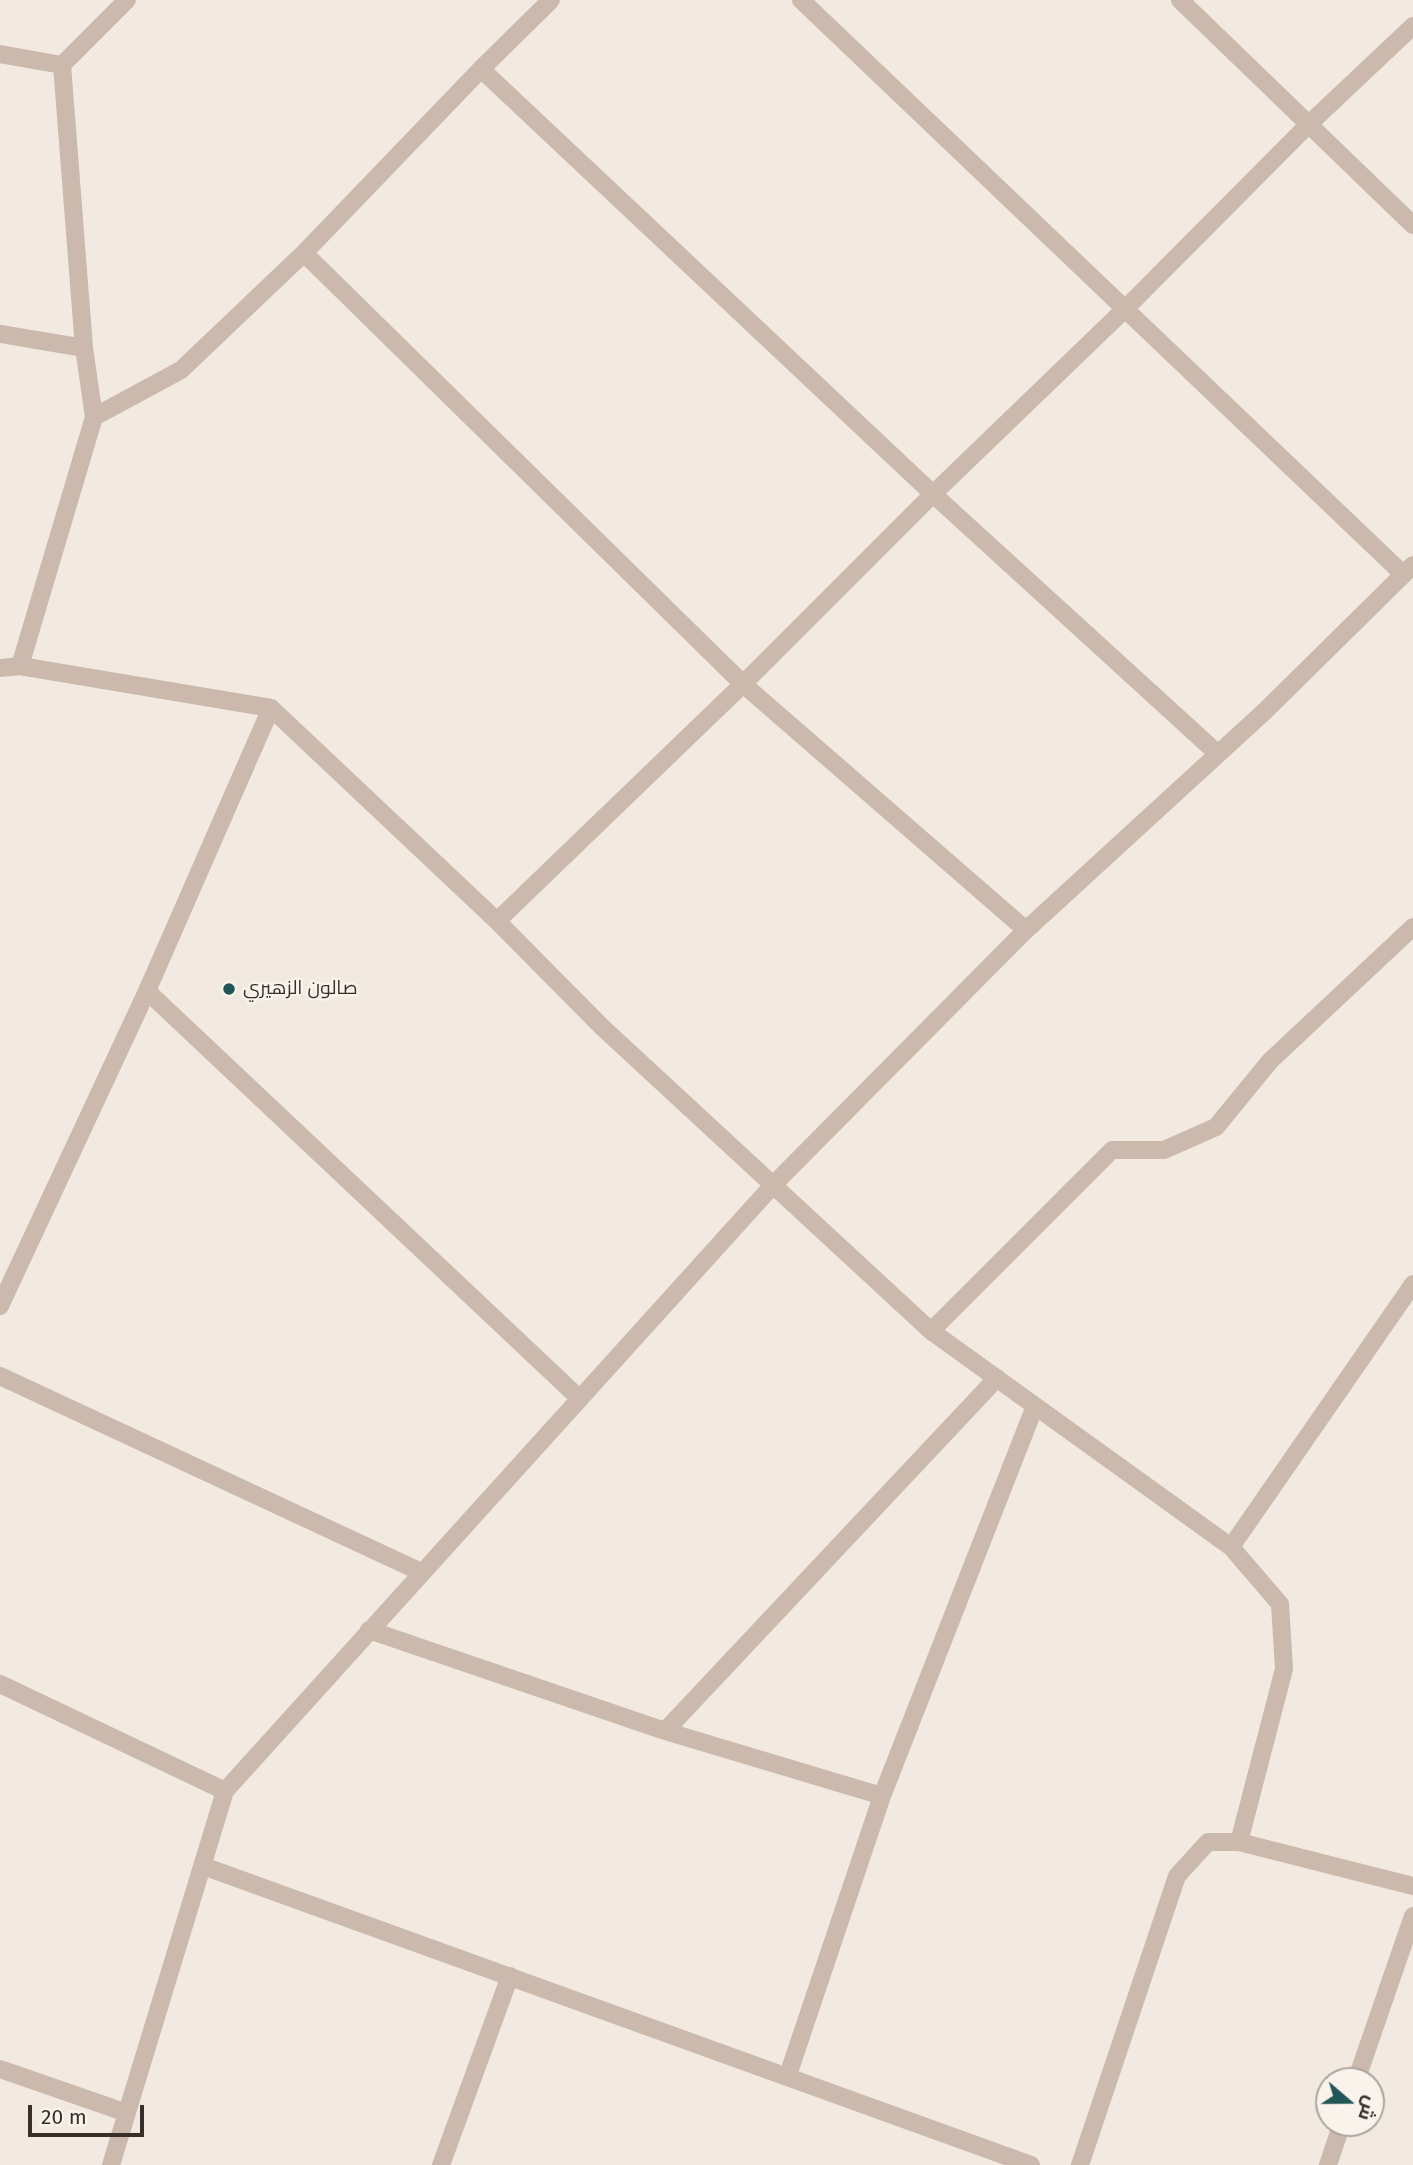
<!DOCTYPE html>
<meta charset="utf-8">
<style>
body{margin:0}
#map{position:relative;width:1413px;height:2165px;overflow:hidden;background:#f2e9e0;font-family:"Fira Sans",Cairo,sans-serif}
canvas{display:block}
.north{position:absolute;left:1315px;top:2067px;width:70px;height:70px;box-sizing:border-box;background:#f9f3ec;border:2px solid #aca59f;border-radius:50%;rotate:110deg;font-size:19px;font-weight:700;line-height:28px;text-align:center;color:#382f2b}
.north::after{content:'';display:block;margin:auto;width:24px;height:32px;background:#225557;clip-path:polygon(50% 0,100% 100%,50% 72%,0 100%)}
.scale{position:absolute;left:28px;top:2105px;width:116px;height:32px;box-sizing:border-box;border:4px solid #382f2b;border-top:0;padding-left:9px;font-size:21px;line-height:24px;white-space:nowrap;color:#382f2b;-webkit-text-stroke:5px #f9f3ec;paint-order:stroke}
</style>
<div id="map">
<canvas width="1413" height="2165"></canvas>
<div class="north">ش</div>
<div class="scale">20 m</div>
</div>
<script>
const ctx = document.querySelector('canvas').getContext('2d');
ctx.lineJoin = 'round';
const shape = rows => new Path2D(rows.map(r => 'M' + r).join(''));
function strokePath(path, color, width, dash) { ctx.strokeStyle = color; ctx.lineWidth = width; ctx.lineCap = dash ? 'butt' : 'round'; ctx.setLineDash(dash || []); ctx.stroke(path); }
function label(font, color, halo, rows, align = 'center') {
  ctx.font = font + ' "Fira Sans",Cairo,sans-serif'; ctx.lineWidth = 5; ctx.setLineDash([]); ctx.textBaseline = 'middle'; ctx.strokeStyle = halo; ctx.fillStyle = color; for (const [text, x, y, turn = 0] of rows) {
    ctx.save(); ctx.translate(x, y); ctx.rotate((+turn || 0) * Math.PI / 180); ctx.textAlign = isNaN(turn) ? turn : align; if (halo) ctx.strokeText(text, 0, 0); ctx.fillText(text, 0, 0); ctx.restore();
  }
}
const street = shape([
 [801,0,1403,574],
 [1180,0,1413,225],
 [0,54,62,65],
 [481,69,933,494,1218,754],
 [304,253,743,684,1026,930],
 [0,334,84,348],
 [94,417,181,370,304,253,481,69,551,0],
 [20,666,94,417,84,348,62,65,127,0],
 [0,668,20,666,271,708,497,921,602,1027,931,1331,1231,1547,1280,1604,1284,1669,1239,1842],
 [497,921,743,684,933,494,1126,308,1308,125,1413,26],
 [147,991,579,1398],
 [0,1306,147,991,271,708],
 [931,1331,1112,1150,1164,1150,1216,1127,1270,1061,1413,927],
 [0,1376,421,1572],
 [1231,1547,1413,1284],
 [369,1630,665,1731,882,1796,1035,1406],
 [0,1684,225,1791],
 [665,1731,997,1378],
 [203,1866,1031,2165],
 [0,2069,127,2113],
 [788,2075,882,1796],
 [1356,2081,1413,1916],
 [111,2165,225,1791,774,1184,1026,930,1265,711,1413,565],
 [441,2165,510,1976],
 [1080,2165,1177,1876,1208,1842,1239,1842,1413,1886],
 [1328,2165,1342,2123]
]);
const markers = [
 [229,989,7,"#225557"]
];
const poiNames = [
 ["صالون الزهيري",243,989]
];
strokePath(street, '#cab9ac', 18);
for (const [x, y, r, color] of markers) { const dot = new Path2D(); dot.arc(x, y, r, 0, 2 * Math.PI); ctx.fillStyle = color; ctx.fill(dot); strokePath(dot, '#f9f3ec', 2.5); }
label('19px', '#382f2b', '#f9f3ec', poiNames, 'left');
</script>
